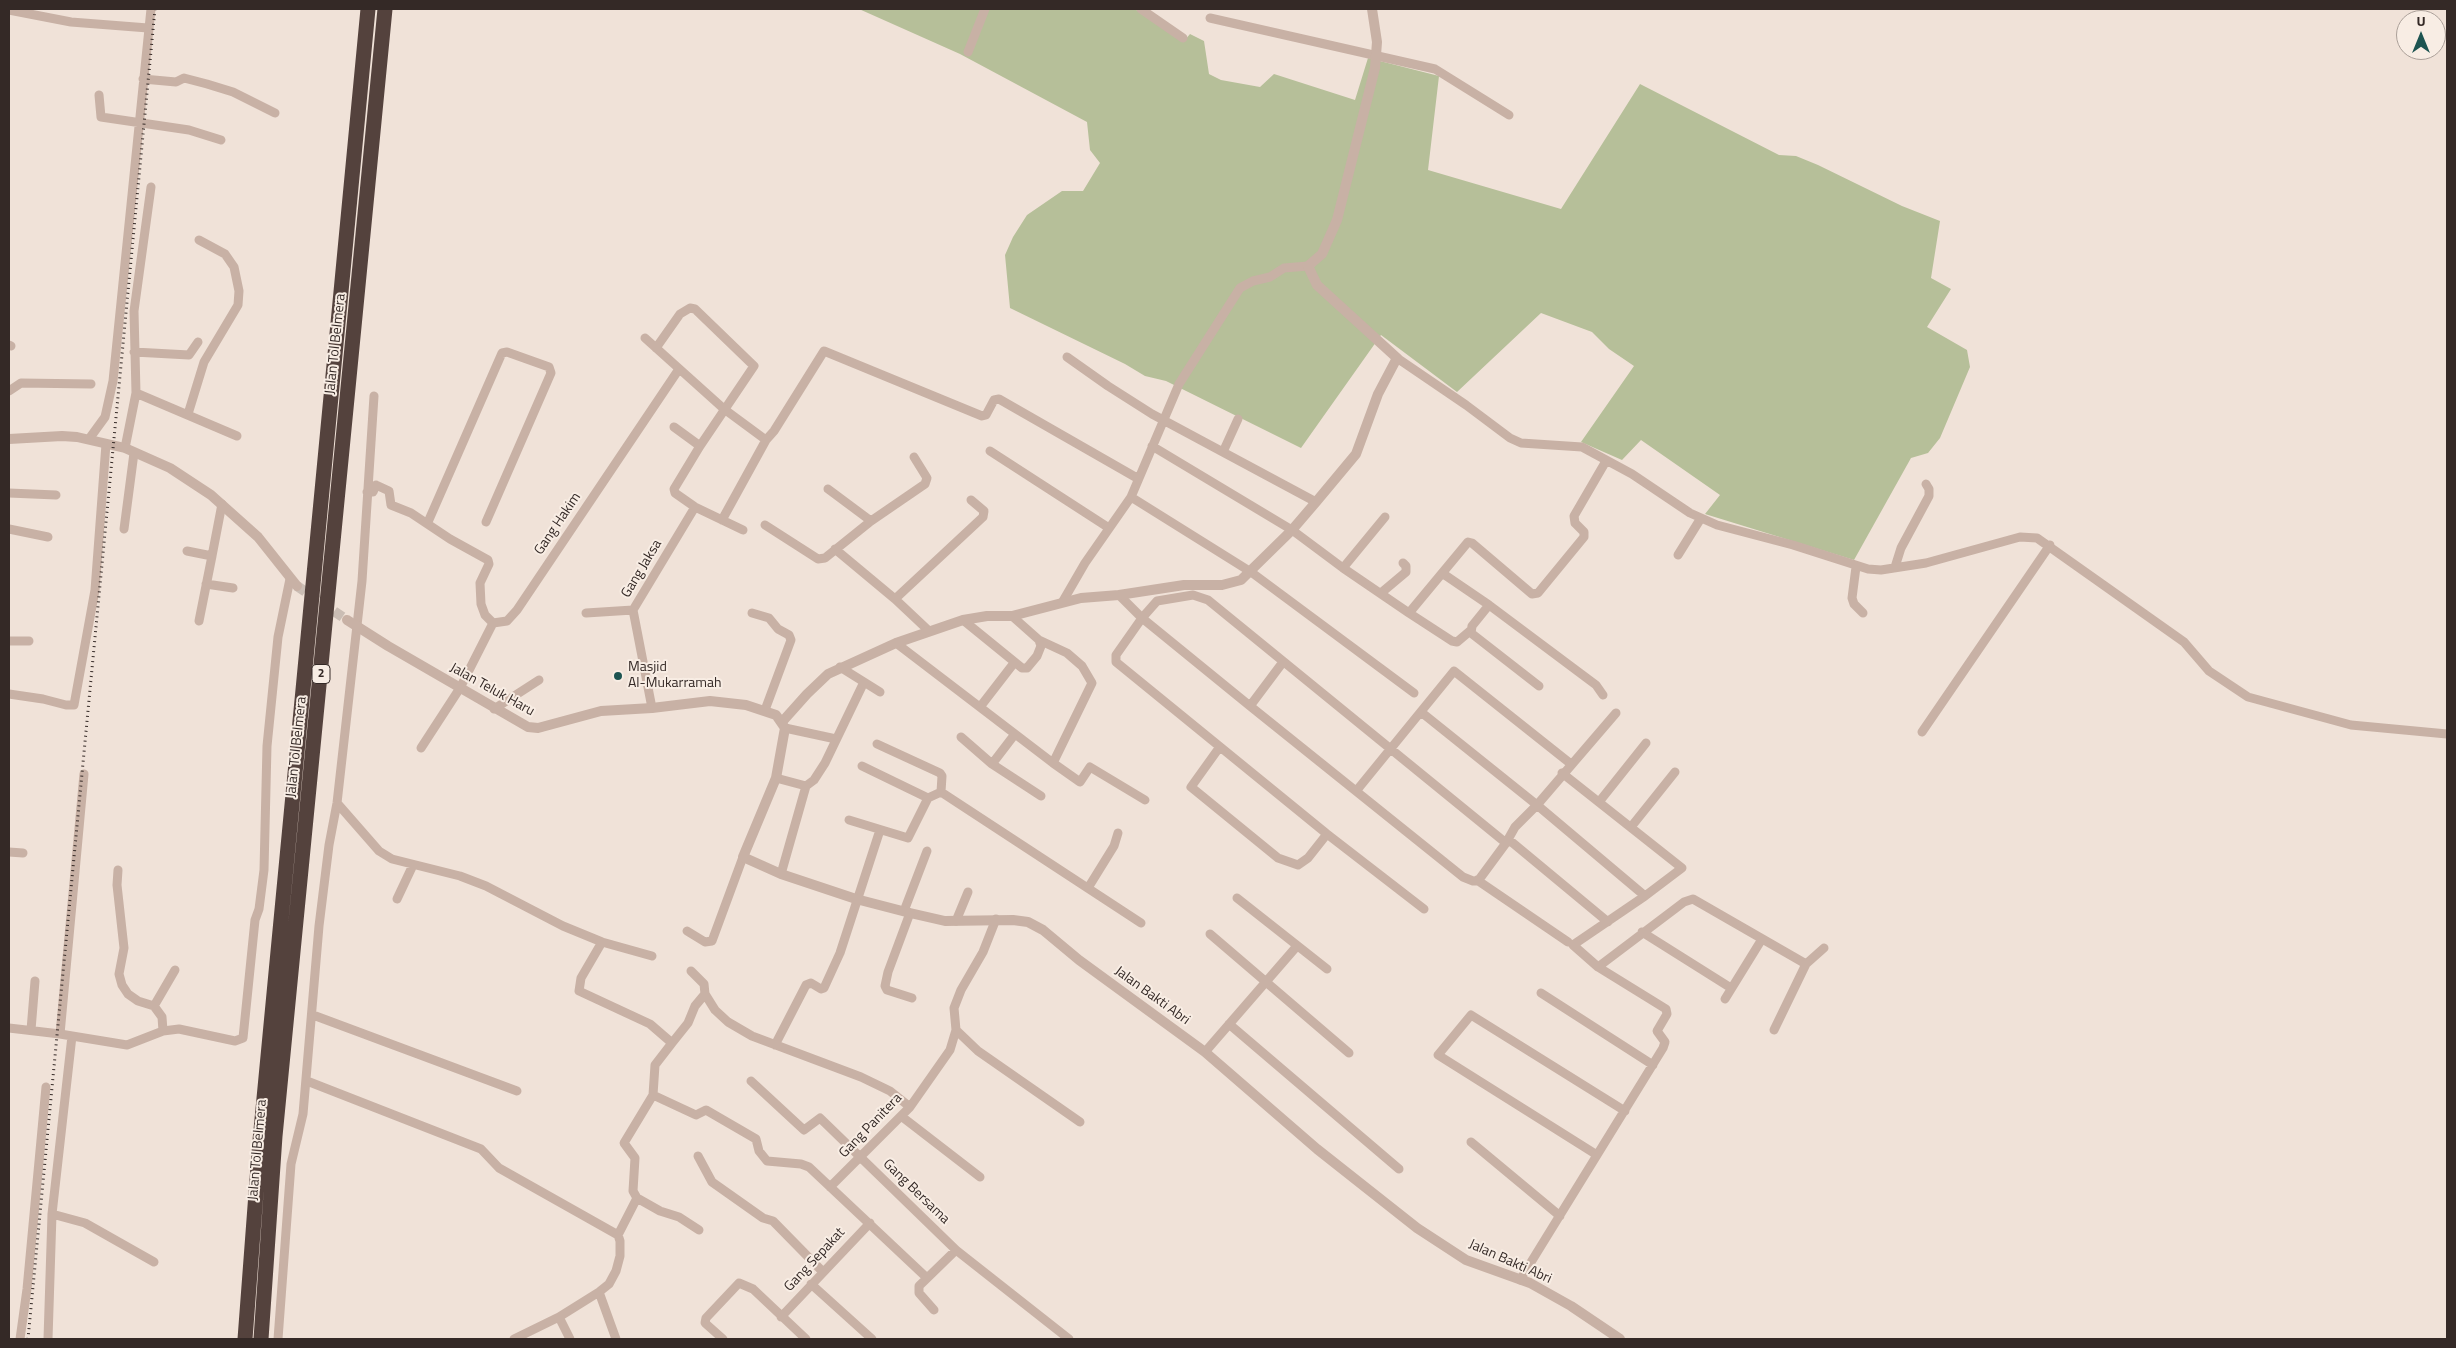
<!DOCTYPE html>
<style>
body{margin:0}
#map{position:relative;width:2456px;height:1348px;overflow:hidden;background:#f0e2d8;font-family:"Titillium Web",sans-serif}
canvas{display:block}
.frame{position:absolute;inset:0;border:10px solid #342926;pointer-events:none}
.north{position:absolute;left:2396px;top:10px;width:50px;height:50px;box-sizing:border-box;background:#f8ede4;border:1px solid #aa9f98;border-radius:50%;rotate:0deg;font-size:14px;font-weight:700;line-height:20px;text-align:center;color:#342926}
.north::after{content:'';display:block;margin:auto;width:18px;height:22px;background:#1d5451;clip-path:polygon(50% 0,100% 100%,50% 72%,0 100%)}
</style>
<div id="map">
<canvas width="2456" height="1348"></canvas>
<div class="frame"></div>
<div class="north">U</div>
</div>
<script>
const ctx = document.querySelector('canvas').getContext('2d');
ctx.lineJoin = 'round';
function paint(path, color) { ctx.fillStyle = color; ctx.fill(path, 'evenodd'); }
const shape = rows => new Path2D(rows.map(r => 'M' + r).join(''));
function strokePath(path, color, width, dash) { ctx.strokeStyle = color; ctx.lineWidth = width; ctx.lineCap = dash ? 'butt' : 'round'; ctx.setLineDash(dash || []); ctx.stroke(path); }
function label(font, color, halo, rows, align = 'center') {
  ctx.font = font + ' "Titillium Web",sans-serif'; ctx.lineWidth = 4; ctx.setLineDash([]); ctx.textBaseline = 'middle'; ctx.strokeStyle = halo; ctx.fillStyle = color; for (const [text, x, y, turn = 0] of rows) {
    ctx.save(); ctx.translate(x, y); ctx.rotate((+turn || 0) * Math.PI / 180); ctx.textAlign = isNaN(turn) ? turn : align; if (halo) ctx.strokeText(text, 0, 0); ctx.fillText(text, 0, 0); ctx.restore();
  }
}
const green = shape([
 [859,9,1135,9,1184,41,1190,34,1204,41,1209,74,1221,80,1260,87,1274,74,1355,100,1368,58,1439,76,1428,170,1561,209,1640,84,1779,155,1796,156,1818,165,1902,206,1940,221,1931,278,1951,289,1927,327,1967,350,1970,367,1940,438,1928,453,1911,458,1854,560,1705,514,1720,495,1641,440,1622,460,1581,442,1634,366,1609,349,1592,332,1541,313,1457,392,1381,335,1301,448,1166,381,1145,376,1125,364,1010,308,1005,255,1013,237,1027,215,1062,191,1083,191,1100,163,1090,150,1087,122,960,54]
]);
const tertiaryTunnel = shape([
 [297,586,347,620]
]);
const minor = shape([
 [1141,9,1183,38],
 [9,10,71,22,148,28],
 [1210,18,1435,69,1509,115],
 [968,52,985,9],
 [143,79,176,82,184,78,207,84,233,92,275,113],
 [99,95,101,117,189,130,221,140],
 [645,338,724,409,766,440],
 [9,345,11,346],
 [656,348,680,314,690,308,695,309,754,366,700,446,674,489,675,493,695,507,743,530],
 [134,352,189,355,198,342],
 [1067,357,1108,386,1152,414,1316,502],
 [1397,358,1466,405,1510,438,1521,443,1582,447,1632,474,1690,513,1717,525,1793,545,1868,569,1881,570,1926,563,2020,537,2037,538,2184,642,2209,671,2248,697,2351,725,2447,734],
 [9,391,21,383,91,384],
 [136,393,237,436],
 [188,414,204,362,238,305,239,291,234,267,225,254,199,240],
 [674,427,700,446],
 [89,439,105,417,113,381,151,9],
 [1152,446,1292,530,1343,568,1409,613,1468,542,1472,543,1532,594,1538,593,1584,537,1584,532,1575,523,1574,516,1606,461],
 [125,448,136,393,134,311,151,187],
 [990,451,1109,528],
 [1223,452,1238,419],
 [828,489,871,521],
 [367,492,373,492,376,485,389,491,391,505,411,513,450,539,488,560,489,564,480,583,481,604,485,615,493,623],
 [9,493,56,495],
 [1131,497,1251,572,1414,693],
 [722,520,766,440,774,431,824,351,982,416,986,415,994,400,999,399,1137,478],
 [428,522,502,353,507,352,549,367,551,373,486,522],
 [765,525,818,559,825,558,871,521,925,484,927,478,914,457],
 [9,529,48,537],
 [124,529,134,453],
 [835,549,895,599,929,631],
 [187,551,212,556,222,504],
 [1678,555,1701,518],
 [1856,567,1852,598,1854,604,1863,613],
 [1895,567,1901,548,1929,496,1929,489,1926,484],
 [1343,568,1385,517],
 [1442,573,1489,605,1596,685,1603,695],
 [206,584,233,588],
 [1381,593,1406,572,1406,566,1403,563],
 [1119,595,1142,618,1250,706,1463,877,1473,881,1478,881,1506,843,1515,827,1537,805,1616,713],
 [895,599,983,517,984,511,971,500],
 [1063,601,1085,563,1131,497,1179,384,1240,288,1253,281,1270,277,1284,268,1308,266],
 [1489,605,1472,626,1471,633,1539,686],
 [586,613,633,610],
 [752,613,769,618,778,629,789,635,791,640,765,710],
 [1409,613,1452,641,1457,642,1470,631],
 [1012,616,1039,640,1067,653,1082,666,1092,683,1053,763,1080,782,1090,767,1145,800],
 [963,620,1022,668,1027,668,1037,656,1041,646,1039,640],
 [199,621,212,556],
 [9,641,29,641],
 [896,643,1053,763],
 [840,667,880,692],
 [9,694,43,699,66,705,74,705,95,590,106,444],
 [1250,706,1283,662],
 [980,707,1014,663],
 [652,708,633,610,695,507],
 [494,709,539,680],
 [1421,712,1537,805,1645,896],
 [785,728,836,739],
 [1922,732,2050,545],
 [961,737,992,764,1041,796],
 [877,744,940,773,942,776,941,792],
 [421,748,460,688,493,623,507,621,517,610,679,369],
 [1219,748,1191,787,1278,858,1298,865,1308,858,1327,834],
 [992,764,1015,734],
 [862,766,928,798],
 [776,778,806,786],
 [1357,790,1454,671,1571,764],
 [1599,802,1646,743],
 [337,803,379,851,392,859,460,876,486,886,563,926,602,942,652,956],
 [849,820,908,838,928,798,941,792,1141,923],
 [1631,827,1675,772],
 [1508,839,1608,922],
 [9,852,23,853],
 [118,870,117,885,124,948,119,974,122,985,128,994,138,1001,154,1006,162,1017,163,1031],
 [781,874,806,786,814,780,825,763,864,682],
 [1477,880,1568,942],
 [1088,888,1114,846,1118,833],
 [1237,898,1327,969],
 [397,899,413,865],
 [1424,909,1327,834,1116,662,1116,655,1142,618,1157,601,1193,595,1208,600,1506,843],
 [904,911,927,851],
 [910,913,888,972,885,986,887,990,912,998],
 [956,921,968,892],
 [687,931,705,942,712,941,743,857],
 [1642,932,1731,988],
 [1210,934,1349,1053],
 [602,942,581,978,579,991,650,1024,672,1043,655,1065,653,1095,624,1143,635,1158,633,1191,637,1198,660,1211,679,1217,699,1230],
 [1598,967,1684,902,1693,899,1806,964],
 [691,971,704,984,705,994,715,1010,728,1022,752,1036,861,1077,890,1091,910,1107],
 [1541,993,1653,1065],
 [1725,999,1762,939],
 [154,1006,175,970],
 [313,1015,517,1091],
 [1229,1024,1399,1169],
 [9,1028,60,1034,127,1045,163,1031,179,1029,235,1041,243,1038,255,920,259,909,264,870,267,746,278,637,290,579],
 [31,1030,35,981],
 [956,1030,978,1051,1080,1122],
 [1774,1030,1806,964,1824,948],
 [60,1034,84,774],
 [672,1043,688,1023,695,1006,705,994],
 [775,1045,806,985,811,983,821,989,824,988,840,953,880,830],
 [1205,1052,1297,946],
 [307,1081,481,1149,499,1168,618,1235,620,1241,620,1256,616,1271,609,1284,599,1292,559,1317,514,1339],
 [751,1081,804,1130,820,1118,956,1250,1069,1339],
 [653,1095,696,1115,706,1110,756,1139,759,1151,767,1161,801,1164,809,1167,927,1278],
 [901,1116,980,1177],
 [1471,1142,1560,1216],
 [1597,1155,1438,1055,1471,1015,1625,1111],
 [698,1156,712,1182,763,1218,773,1221,823,1272],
 [830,1187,910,1107,950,1050,956,1030,954,1008,961,990,983,952,996,919],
 [52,1214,85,1223,154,1262],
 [618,1235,637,1198],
 [1520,1280,1663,1048,1665,1042,1657,1031,1667,1014,1666,1009,1598,967,1573,945,1645,896,1682,868,1562,773],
 [811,1284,872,1339],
 [599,1292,616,1339],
 [934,1310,919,1293,919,1286,956,1250],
 [559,1317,570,1339],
 [781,1317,870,1223],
 [20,1339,27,1289,46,1087],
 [48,1339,52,1214,72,1036],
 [278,1339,291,1164,303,1114,319,926,329,845,337,803,362,581,374,396],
 [723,1339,705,1323,706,1318,739,1283,753,1289,806,1339]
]);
const tertiary = shape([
 [9,439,62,436,77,437,125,448,170,468,211,495,258,537,297,586],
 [347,620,388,646,528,727,538,728,601,711,652,708,710,701,746,705,776,715,785,728,776,778,743,857,781,874,856,899,910,913,945,921,1013,920,1028,922,1043,930,1079,960,1205,1052,1317,1149,1417,1228,1466,1260,1530,1283,1571,1306,1620,1339],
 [782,722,807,694,828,674,896,643,963,620,987,616,1012,616,1081,598,1119,595,1184,585,1222,585,1241,580,1292,530,1316,502,1356,454,1378,394,1397,358,1317,285,1308,266,1322,254,1337,220,1375,68,1377,42,1372,9]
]);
const motorway = shape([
 [245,1339,260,1140,368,9],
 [261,1339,275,1136,385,9]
]);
const rail = shape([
 [28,1339,155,9]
]);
const markers = [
 [618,676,5,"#1d5451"]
];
const shields = [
 [321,674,18]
];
const shieldNames = [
 ["2",321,674]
];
const streetNames = [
 ["Jalan Tol Belmera",336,344,-84],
 ["Gang Hakim",558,524,-56],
 ["Gang Jaksa",642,569,-59],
 ["Jalan Teluk Haru",492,690,29],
 ["Jalan Tol Belmera",297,747,-84],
 ["Jalan Bakti Abri",1152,996,36],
 ["Gang Panitera",871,1126,-46],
 ["Jalan Tol Belmera",258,1150,-85],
 ["Gang Bersama",916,1192,44],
 ["Gang Sepakat",815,1260,-47],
 ["Jalan Bakti Abri",1510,1262,24]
];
const poiNames = [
 ["Masjid",628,668],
 ["Al-Mukarramah",628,684]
];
paint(green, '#b6bf99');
strokePath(tertiaryTunnel, '#cabdb4', 10, [10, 5]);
strokePath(minor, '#c8b1a5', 9);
strokePath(tertiary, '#c8b1a5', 10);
strokePath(motorway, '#54423d', 15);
strokePath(rail, '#342926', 3, [1, 4]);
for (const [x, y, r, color] of markers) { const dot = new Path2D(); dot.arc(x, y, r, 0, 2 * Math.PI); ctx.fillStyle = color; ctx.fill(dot); strokePath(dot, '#f8ede4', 2); }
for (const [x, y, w] of shields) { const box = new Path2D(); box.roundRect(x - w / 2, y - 9.5, w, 19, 4); ctx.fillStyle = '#f8ede4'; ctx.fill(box); strokePath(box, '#342926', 1); }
label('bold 12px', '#342926', null, shieldNames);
label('14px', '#342926', '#f8ede4', streetNames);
label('14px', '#342926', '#f8ede4', poiNames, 'left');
</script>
